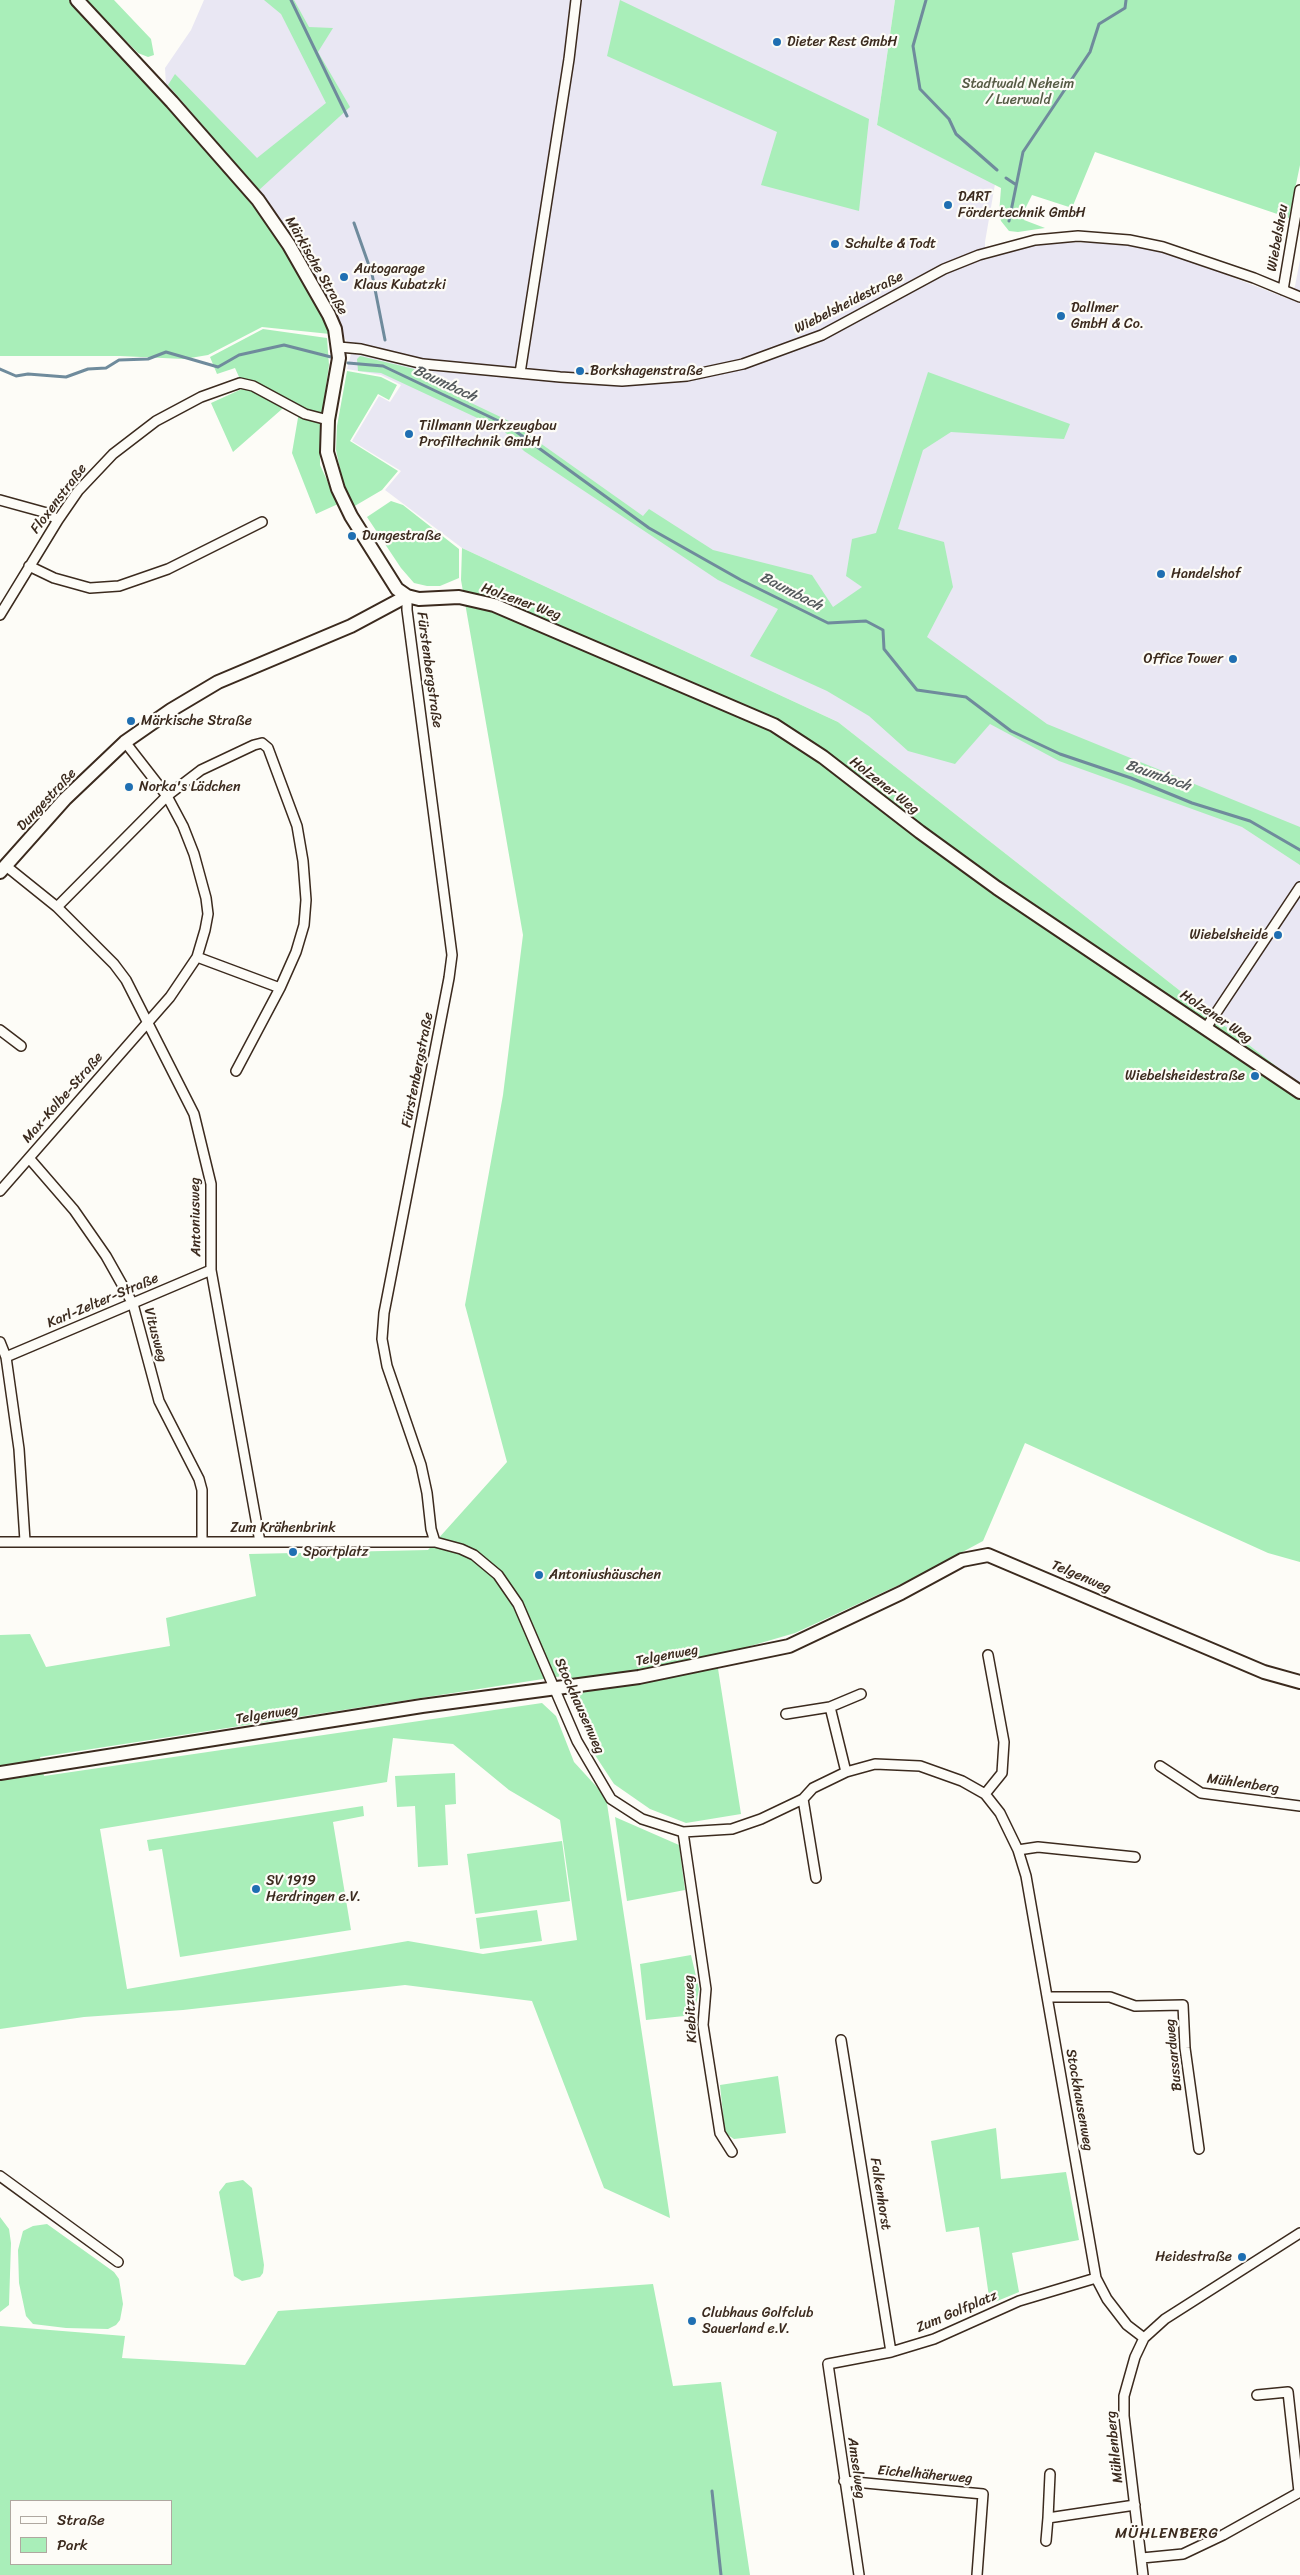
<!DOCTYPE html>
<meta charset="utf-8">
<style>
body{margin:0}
#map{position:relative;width:1300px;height:2575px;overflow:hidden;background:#fdfcf7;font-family:Sriracha,sans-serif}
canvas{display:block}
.legend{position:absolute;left:10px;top:2500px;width:162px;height:65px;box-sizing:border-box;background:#fdfcf7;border:1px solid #afa8a0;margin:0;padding:6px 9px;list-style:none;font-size:15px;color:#3b2a1e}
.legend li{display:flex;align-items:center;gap:10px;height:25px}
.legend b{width:25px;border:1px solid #afa8a0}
</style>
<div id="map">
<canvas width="1300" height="2575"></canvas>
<ul class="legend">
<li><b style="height:6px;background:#fdfcf7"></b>Straße</li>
<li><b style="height:14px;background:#a9eeb9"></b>Park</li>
</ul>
</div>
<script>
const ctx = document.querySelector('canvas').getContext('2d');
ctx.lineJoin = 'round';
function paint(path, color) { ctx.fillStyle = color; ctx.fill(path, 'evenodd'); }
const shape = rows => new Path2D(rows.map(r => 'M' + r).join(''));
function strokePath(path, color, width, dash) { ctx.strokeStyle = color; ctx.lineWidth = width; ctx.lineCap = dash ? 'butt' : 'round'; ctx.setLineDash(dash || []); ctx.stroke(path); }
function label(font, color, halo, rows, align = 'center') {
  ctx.font = font + ' Sriracha,sans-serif'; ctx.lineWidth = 4.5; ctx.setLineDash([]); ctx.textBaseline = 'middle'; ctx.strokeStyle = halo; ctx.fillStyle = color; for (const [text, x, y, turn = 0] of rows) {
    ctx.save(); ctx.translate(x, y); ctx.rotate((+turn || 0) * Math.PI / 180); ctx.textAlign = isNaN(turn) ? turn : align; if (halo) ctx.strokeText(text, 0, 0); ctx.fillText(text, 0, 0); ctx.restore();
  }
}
const built = shape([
 [204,0,895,0,877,125,995,184,985,242,985,260,1013,249,1059,242,1127,244,1160,251,1193,262,1289,299,1295,286,1300,260,1300,1085,838,722,462,548,385,490,401,471,352,441,379,396,390,402,401,385,381,375,347,369,352,350,261,201,210,135,166,85,165,68,191,30]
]);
const green = shape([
 [0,0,69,0,142,76,264,219,299,272,330,334,262,327,208,355,184,359,120,356,0,356],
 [86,0,114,0,151,39,154,55,148,57,138,53],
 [264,0,294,0,309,27,333,28,318,52,350,107,259,190,168,85,175,74,257,158,326,103,281,14],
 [620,0,869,119,859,211,761,185,777,132,607,56],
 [895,0,1300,0,1300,165,1289,218,1095,152,1072,208,1032,195,1024,211,1026,212,1024,220,1045,228,1018,232,1009,231,1001,221,999,214,1001,188,877,125],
 [263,329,327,338,329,365,320,428,320,465,338,504,316,514,292,453,300,406,290,402,233,452,211,403,244,388,235,368,217,374,210,357],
 [360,356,431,373,446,391,509,421,643,516,649,509,713,550,812,575,833,607,862,587,846,576,852,539,876,533,928,372,1070,424,1064,439,951,432,923,450,898,529,944,542,953,587,927,637,1047,724,1300,827,1300,865,1242,827,1059,761,990,724,955,764,908,751,869,716,827,691,750,656,778,609,718,580,524,451,503,430,381,373,358,371,357,359],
 [347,371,381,377,397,385,389,400,378,394,350,441,398,471,382,490,353,507,343,483,336,450,337,426],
 [391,501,403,505,459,549,459,578,440,586,427,586,414,583,401,568,367,517],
 [462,548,838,722,1300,1085,1300,1562,1268,1553,1025,1443,983,1541,914,1578,795,1633,716,1656,741,1814,686,1823,650,1809,614,1784,593,1752,569,1675,40,1757,44,1776,542,1703,556,1716,574,1762,606,1797,670,2218,604,2188,532,2001,405,1985,183,2010,84,2017,0,2029,0,1635,30,1634,46,1667,170,1646,166,1618,256,1596,249,1554,428,1550,507,1462,465,1305,503,1095,523,935,461,580],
 [393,1738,453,1744,509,1790,560,1820,577,1940,483,1954,408,1941,127,1989,100,1829,387,1782],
 [455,1773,456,1804,445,1805,448,1865,418,1867,415,1806,397,1807,395,1776],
 [363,1806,364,1816,333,1822,351,1930,180,1957,162,1849,149,1851,147,1840],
 [615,1817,679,1845,685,1890,627,1901],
 [562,1841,570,1901,475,1914,467,1854],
 [537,1910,542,1941,480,1949,476,1918],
 [691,1955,699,1989,694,2015,646,2020,640,1964],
 [778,2076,786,2133,734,2139,725,2133,720,2085],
 [996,2128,1001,2179,1066,2172,1079,2240,1012,2253,1019,2292,990,2304,979,2227,946,2232,931,2141],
 [243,2180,252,2188,264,2265,263,2273,260,2277,242,2281,234,2276,219,2192,226,2183],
 [0,2217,9,2229,11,2243,9,2305,0,2312],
 [47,2224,114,2272,119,2279,123,2304,120,2320,116,2325,108,2329,66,2328,33,2324,26,2316,19,2283,18,2250,23,2231,33,2226],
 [653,2284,673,2386,721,2382,750,2575,0,2575,0,2326,125,2336,122,2358,245,2365,278,2311],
 [11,2501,171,2501,171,2564,11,2564]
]);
const stream = shape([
 [291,0,347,116],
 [926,0,913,46,920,89,949,119,956,134,997,170],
 [1006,178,1015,184],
 [1009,221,1023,152,1090,52,1099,24,1125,8,1126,0],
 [354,223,372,274,385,340],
 [348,363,383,366,507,425,649,528,741,580,828,623,866,621,883,630,884,649,917,690,966,697,1011,731,1060,754,1131,778,1192,803,1250,821,1300,850],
 [0,369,16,376,28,374,66,377,88,369,106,368,119,360,148,359,166,352,218,367,239,355,284,345,331,357],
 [712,2491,721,2575]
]);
const street = shape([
 [1283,290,1300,190],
 [339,347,361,349,423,364,560,377,622,381,687,376,743,364,822,335,944,269,979,255,1035,240,1078,236,1129,240,1163,247,1254,278,1300,297],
 [520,373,569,59,576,0],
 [0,500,47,513,58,520],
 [29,566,54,578,90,588,119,586,168,569,262,522],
 [407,596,407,610,452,955,449,978,384,1313,382,1339,387,1366,421,1465,427,1493,431,1529,435,1542],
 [0,615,58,520,78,491,113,454,156,421,201,397,240,383,253,386,305,414,328,420],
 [6,866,57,907,114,964,126,980,194,1114,211,1184,211,1270,260,1542],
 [57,907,167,796,201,770,254,745,262,743,268,748,297,826,303,861,306,900,304,925,296,952,280,988,236,1071],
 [197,957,280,988],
 [1206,1028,1300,887],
 [0,1030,21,1046],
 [29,1158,74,1210,106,1256,133,1304,159,1401,199,1479,202,1490,202,1541],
 [0,1191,170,997,197,957,205,930,208,914,206,898,194,854,183,826,167,796,125,742],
 [0,1342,6,1357,19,1449,25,1541],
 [6,1357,211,1270],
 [0,1542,435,1542,461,1549,474,1555,498,1575,518,1604,577,1741,611,1799,642,1819,683,1832,732,1829,761,1819,803,1799,813,1788,846,1772,875,1764,920,1766,962,1781,985,1794,1000,1813,1018,1850,1026,1876,1096,2278,1107,2299,1127,2325,1144,2338],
 [830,1707,846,1772],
 [786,1714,830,1707,861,1694],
 [1160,1766,1201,1793,1300,1806],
 [985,1794,1002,1773,1004,1742,988,1655],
 [803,1799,816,1878],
 [683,1832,706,1989,703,2025,720,2133,732,2152],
 [1018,1850,1038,1847,1135,1857],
 [1047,1997,1110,1997,1135,2006,1183,2005,1185,2048,1199,2149],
 [841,2040,891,2352],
 [0,2176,118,2262],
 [1257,2395,1288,2392,1299,2492],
 [844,2481,983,2494,977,2575],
 [1048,2518,1050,2474],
 [1046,2541,1048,2518,1135,2505],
 [1142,2558,1183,2554,1223,2535,1300,2492],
 [859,2575,828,2364,891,2352,934,2339,1019,2301,1096,2278],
 [1143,2575,1124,2416,1124,2396,1135,2357,1144,2338,1165,2319,1300,2233]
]);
const secondary = shape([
 [77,0,172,102,258,200,289,245,329,315,335,329,339,358,328,420,327,452,338,489,351,516,397,589,407,596,419,599,459,597,494,605,774,725,823,757,920,832,997,888,1300,1092],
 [0,872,65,799,125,742,171,710,218,682,351,626,407,596],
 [0,1773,422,1706,639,1677,789,1646,901,1593,962,1560,988,1555,1264,1672,1300,1682]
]);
const markers = [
 [777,42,5,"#1f6fb2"],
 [948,205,5,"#1f6fb2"],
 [835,244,5,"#1f6fb2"],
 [344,277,5,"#1f6fb2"],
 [1061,316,5,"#1f6fb2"],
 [580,371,5,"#1f6fb2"],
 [409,434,5,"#1f6fb2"],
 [352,536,5,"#1f6fb2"],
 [1161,574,5,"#1f6fb2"],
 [1233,659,5,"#1f6fb2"],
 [131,721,5,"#1f6fb2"],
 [129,787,5,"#1f6fb2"],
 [1278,935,5,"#1f6fb2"],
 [1255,1076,5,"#1f6fb2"],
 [293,1552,5,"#1f6fb2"],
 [539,1575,5,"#1f6fb2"],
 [256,1889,5,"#1f6fb2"],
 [1242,2257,5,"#1f6fb2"],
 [692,2321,5,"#1f6fb2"]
];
const poiNames = [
 ["Dieter Rest GmbH",787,42],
 ["DART",958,197],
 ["Fördertechnik GmbH",958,213],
 ["Schulte & Todt",845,244],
 ["Autogarage",354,269],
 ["Klaus Kubatzki",354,285],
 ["Dallmer",1071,308],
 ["GmbH & Co.",1071,324],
 ["Borkshagenstraße",590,371],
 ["Tillmann Werkzeugbau",419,426],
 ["Profiltechnik GmbH",419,442],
 ["Dungestraße",362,536],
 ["Handelshof",1171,574],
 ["Office Tower",1223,659,"right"],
 ["Märkische Straße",141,721],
 ["Norka's Lädchen",139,787],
 ["Wiebelsheide",1268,935,"right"],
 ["Wiebelsheidestraße",1245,1076,"right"],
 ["Sportplatz",303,1552],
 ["Antoniushäuschen",549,1575],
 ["SV 1919",266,1881],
 ["Herdringen e.V.",266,1897],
 ["Heidestraße",1232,2257,"right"],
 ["Clubhaus Golfclub",702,2313],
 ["Sauerland e.V.",702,2329]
];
const parkNames = [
 ["Stadtwald Neheim",1018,84],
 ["/ Luerwald",1018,100]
];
const streetNames = [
 ["Wiebelsheu",1278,238,-80],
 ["Märkische Straße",316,266,60],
 ["Wiebelsheidestraße",849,303,-27],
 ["Floxenstraße",59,499,-53],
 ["Holzener Weg",521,602,20],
 ["Fürstenbergstraße",429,670,82],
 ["Holzener Weg",884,786,38],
 ["Dungestraße",47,800,-47],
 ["Holzener Weg",1216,1017,34],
 ["Fürstenbergstraße",418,1070,-79],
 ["Max-Kolbe-Straße",63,1098,-49],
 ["Antoniusweg",196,1217,-91],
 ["Karl-Zelter-Straße",103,1301,-23],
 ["Vitusweg",155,1335,75],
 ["Zum Krähenbrink",283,1528],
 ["Telgenweg",1081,1577,23],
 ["Telgenweg",667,1656,-11],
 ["Stockhausenweg",579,1706,66],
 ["Telgenweg",267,1715,-9],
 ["Mühlenberg",1243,1784,8],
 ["Kiebitzweg",691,2009,-93],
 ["Bussardweg",1174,2055,-96],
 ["Stockhausenweg",1079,2100,80],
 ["Falkenhorst",880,2194,81],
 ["Zum Golfplatz",957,2312,-23],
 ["Mühlenberg",1115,2447,-96],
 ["Amselweg",856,2468,82],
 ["Eichelhäherweg",925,2475,5]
];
const waterNames = [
 ["Baumbach",445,384,25],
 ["Baumbach",791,592,27],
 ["Baumbach",1158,776,19]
];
const neighbourhoodNames = [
 ["MÜHLENBERG",1167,2534]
];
paint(built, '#e9e7f3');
paint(green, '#a9eeb9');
strokePath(stream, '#6f8b9c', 3);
strokePath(street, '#3b2a1e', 12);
strokePath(secondary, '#3b2a1e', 16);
strokePath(street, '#fdfcf7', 9);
strokePath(secondary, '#fdfcf7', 12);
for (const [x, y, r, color] of markers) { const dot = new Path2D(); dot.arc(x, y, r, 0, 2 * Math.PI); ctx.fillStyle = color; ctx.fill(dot); strokePath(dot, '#fdfcf7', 2); }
label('14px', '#3b2a1e', '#fdfcf7', poiNames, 'left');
label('14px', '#565b45', '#fdfcf7', parkNames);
label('14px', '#3b2a1e', '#fdfcf7', streetNames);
label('italic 15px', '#555a5d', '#fdfcf7', waterNames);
ctx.letterSpacing = '1px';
label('15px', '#3b2a1e', '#fdfcf7', neighbourhoodNames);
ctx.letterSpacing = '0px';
</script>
